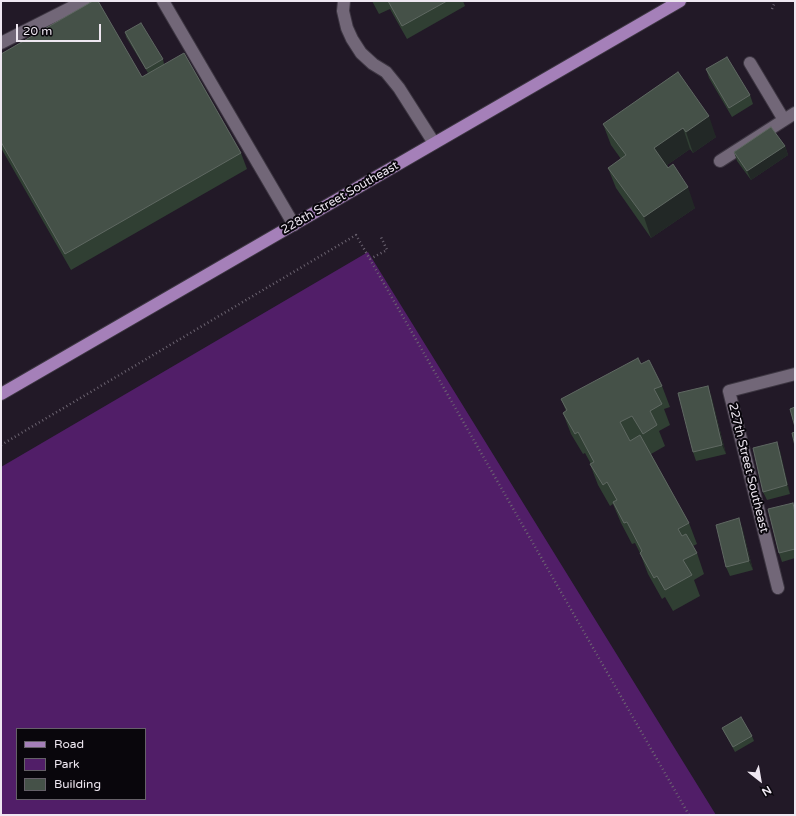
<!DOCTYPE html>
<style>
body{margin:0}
#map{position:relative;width:796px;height:816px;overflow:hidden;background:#221927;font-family:"Varela Round",sans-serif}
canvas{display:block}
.frame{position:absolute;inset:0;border:2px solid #eee7f1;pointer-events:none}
.legend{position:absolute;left:16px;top:728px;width:130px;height:72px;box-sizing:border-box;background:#09060c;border:1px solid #656068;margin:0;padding:5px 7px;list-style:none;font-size:12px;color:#eee7f1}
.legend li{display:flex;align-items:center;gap:8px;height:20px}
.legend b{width:20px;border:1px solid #656068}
.north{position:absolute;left:740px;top:760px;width:40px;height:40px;-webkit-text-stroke:3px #09060c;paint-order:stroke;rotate:149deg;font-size:11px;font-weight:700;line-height:16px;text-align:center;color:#eee7f1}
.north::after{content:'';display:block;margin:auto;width:14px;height:18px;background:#eee7f1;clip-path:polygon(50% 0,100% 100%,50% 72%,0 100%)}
.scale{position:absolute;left:16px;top:24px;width:85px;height:18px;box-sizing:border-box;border:2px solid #eee7f1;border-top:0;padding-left:5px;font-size:12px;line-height:14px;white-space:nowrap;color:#eee7f1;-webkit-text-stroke:3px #09060c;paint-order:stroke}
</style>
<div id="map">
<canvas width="796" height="816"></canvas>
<div class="frame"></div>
<ul class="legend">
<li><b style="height:5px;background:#a580b9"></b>Road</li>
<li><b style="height:11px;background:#511e68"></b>Park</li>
<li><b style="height:11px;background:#455148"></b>Building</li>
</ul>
<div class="north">N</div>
<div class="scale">20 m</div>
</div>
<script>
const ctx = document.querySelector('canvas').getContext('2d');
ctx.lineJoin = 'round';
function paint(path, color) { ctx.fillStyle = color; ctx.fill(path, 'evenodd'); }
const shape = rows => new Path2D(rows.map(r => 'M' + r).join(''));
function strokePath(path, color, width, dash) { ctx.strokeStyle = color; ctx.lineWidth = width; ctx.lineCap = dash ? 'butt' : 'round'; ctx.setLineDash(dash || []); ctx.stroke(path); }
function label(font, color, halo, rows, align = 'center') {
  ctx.font = font + ' "Varela Round",sans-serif'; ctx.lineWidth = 4; ctx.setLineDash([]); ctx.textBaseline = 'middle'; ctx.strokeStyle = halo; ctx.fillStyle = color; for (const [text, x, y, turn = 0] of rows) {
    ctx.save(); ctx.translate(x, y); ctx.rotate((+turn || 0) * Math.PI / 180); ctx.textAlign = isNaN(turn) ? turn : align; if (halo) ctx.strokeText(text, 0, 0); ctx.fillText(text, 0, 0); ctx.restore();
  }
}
const green = shape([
 [368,252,716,815,1,815,1,467],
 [17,729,145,729,145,799,17,799]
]);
const path = shape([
 [772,9,775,2],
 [370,259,387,250,380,235],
 [1,445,356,235,689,815]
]);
const minor = shape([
 [163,1,294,225],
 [344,1,343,11,347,28,352,39,361,53,373,64,386,72,399,88,434,143],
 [1,43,84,1],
 [750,63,784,120],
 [720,161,795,113],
 [778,588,729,391,795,374]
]);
const major = shape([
 [1,394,680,1]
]);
const wall = shape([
 [372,1,463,1,465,6,407,39,390,9,379,14],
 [125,32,163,59,164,64,241,153,247,169,71,270,1,148,1,54,142,77,148,73,126,37],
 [706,69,750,95,753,104,732,117,709,78],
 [678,72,716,137,693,153,690,149,667,165,695,208,651,238,616,188,608,168,621,159,611,145,603,124],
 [785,146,788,155,751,180,737,161,734,152],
 [641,364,662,386,670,407,664,409,670,425,659,431,665,446,651,454,689,523,697,544,693,546,697,553,704,574,694,580,700,596,673,611,665,597,662,599,648,574,640,553,635,543,632,544,621,523,613,504,610,506,598,485,590,464,591,464,585,453,583,454,571,434,563,413,566,411,561,399],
 [711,395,726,454,696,461,693,452],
 [780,451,790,494,767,500,763,492],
 [795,510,795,558,782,562,779,553],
 [742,527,753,570,730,576,726,567],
 [722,728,752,736,754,741,735,752,724,732]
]);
const shadedWall = shape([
 [709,116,716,137,693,153,686,132],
 [683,128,690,149,661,169,654,148],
 [785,146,788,155,751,180,747,171],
 [688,187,695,208,651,238,644,217],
 [708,386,711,395,726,454,722,445],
 [777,442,780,451,790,494,787,485],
 [739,518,742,527,753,570,749,561]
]);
const building = shape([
 [93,1,98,1,142,77,184,53,241,153,65,254,1,142,1,54,93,1],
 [388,1,447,1,402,26,388,1],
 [141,23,163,59,146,69,125,32,141,23],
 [727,57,750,95,729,108,706,69,727,57],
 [678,72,709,116,686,132,683,128,654,148,668,168,673,164,688,187,644,217,608,168,626,155,603,124,678,72],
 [771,127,785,146,747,171,734,152,771,127],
 [638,358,641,364,649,360,662,386,654,389,662,404,650,411,657,425,643,434,632,416,620,422,630,441,640,435,689,523,678,529,682,536,686,534,697,553,683,560,692,575,665,590,657,576,654,578,640,553,642,551,627,522,624,523,613,502,617,500,607,482,603,485,590,464,594,462,578,432,575,434,563,413,567,410,561,399,638,358],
 [708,386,722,445,693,452,678,393,708,386],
 [795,407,795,427,790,409,795,407],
 [795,432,795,446,792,433,795,432],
 [777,442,787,485,763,492,753,448,777,442],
 [793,503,795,513,795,549,779,553,768,509,793,503],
 [739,518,749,561,726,567,716,525,739,518],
 [741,717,752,736,733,747,722,728,741,717]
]);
const streetNames = [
 ["228th Street Southeast",340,198,-30],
 ["227th Street Southeast",748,468,76]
];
paint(green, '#511e68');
strokePath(minor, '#3d3642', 14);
strokePath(major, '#3d3642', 14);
strokePath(path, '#6d6572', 2.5, [1, 3]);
strokePath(minor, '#726778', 12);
strokePath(major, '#a580b9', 12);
paint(wall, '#303f33');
paint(shadedWall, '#222826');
paint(building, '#455148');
strokePath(building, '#5f6862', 1);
label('12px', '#eee7f1', '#09060c', streetNames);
</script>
